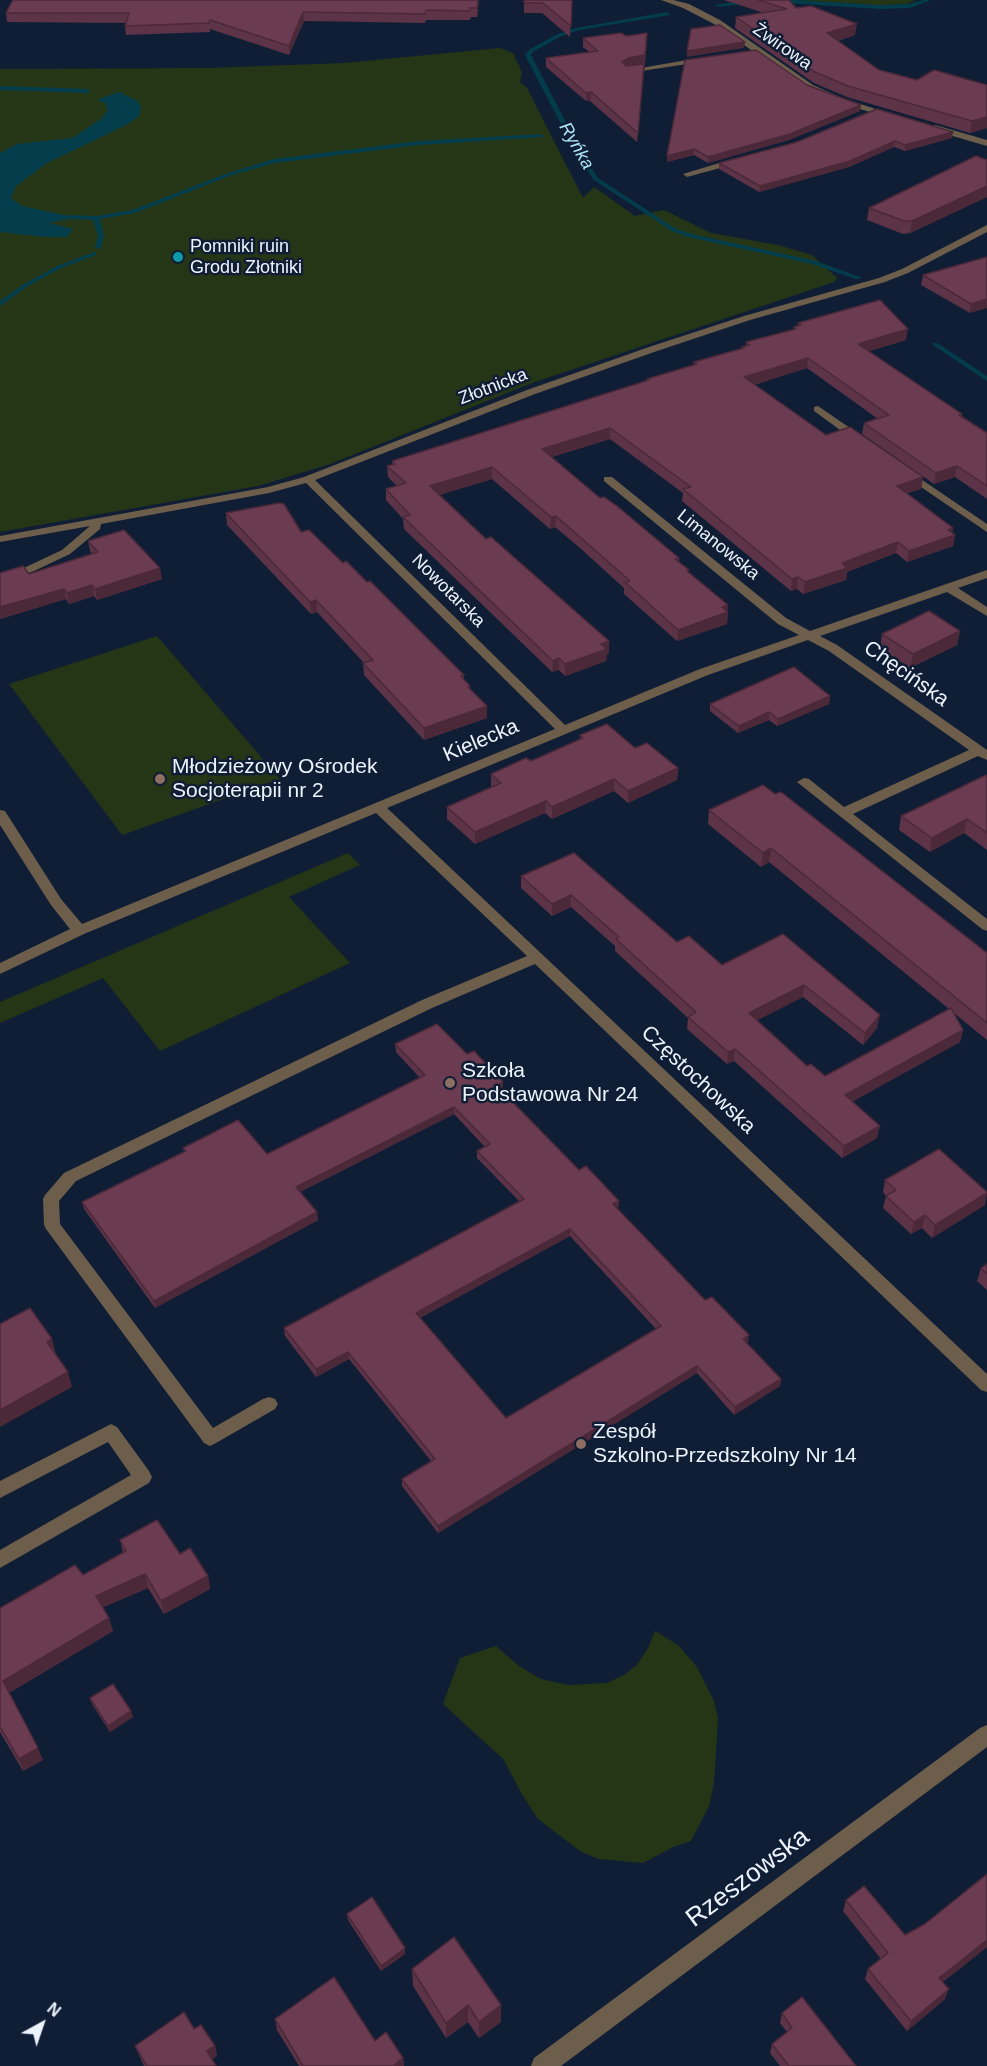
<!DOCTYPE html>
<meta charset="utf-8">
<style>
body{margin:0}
#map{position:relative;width:987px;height:2066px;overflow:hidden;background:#0f1e35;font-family:Arial,sans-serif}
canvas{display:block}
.north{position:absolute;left:12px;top:1994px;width:60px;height:60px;-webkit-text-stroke:4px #0f1e35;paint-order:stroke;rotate:40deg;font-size:16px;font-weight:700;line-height:24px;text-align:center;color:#edf3fd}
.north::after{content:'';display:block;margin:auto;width:21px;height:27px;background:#edf3fd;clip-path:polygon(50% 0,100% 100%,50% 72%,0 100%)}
</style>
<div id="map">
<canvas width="987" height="2066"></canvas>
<div class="north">N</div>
</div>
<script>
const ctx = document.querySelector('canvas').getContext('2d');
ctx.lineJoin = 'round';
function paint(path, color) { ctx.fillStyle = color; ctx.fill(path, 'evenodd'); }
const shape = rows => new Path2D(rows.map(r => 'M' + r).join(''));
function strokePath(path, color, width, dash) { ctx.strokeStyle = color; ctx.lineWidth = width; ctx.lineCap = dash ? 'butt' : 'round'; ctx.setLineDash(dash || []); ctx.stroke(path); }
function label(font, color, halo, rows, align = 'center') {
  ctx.font = font + ' Arial,sans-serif'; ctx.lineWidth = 5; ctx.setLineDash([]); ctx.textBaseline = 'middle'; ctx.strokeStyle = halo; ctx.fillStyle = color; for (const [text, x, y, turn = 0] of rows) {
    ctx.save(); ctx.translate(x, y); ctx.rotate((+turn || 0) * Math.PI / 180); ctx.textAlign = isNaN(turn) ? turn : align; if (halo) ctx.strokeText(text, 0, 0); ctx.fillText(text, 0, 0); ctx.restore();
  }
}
const green = shape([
 [791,0,916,0,906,4,878,5],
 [500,48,513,53,522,72,520,82,527,88,583,198,594,187,635,216,664,210,711,233,778,245,812,255,837,278,834,282,532,383,330,464,258,486,0,532,0,69,210,68,344,63],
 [157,636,280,779,122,835,9,684],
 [348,853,360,865,289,897,350,963,160,1051,103,978,0,1023,0,1002],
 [655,1631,678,1645,697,1667,714,1701,718,1718,716,1753,714,1783,709,1806,691,1841,673,1847,643,1863,598,1859,580,1851,538,1819,520,1791,504,1760,443,1704,460,1658,496,1646,519,1666,541,1679,568,1685,607,1683,624,1675,637,1665,648,1648]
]);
const water = shape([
 [119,92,136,100,141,106,139,116,126,125,47,163,16,186,11,198,22,206,69,216,69,219,49,223,73,229,67,237,45,237,0,232,0,153,17,144,72,138,77,135,102,118,108,110,105,103,97,100]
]);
const stream = shape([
 [747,0,749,3,718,7,715,5,747,0],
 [767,0,795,0,879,5,909,4,923,0,931,0,910,8,879,9,770,2,767,0],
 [668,12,670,15,579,30,562,36,534,51,531,55,584,157,598,178,676,229,692,234,816,261,860,277,860,279,856,279,812,264,688,237,672,231,594,180,578,157,525,55,530,49,558,34,576,28,668,12],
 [0,86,87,89,90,91,87,93,0,90,0,86],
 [541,134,544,136,543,137,419,145,275,163,232,175,135,213,100,219,104,235,101,247,98,249,95,247,98,235,93,220,70,219,67,217,70,215,96,216,132,210,228,173,274,159,419,141,541,134],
 [94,252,96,253,96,255,61,268,28,286,0,306,0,301,24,284,57,266,94,252],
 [933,343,937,343,987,376,987,381,933,345,933,343]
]);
const minor = shape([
 [661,0,673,0,689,4,720,20,813,85,840,97,896,116,889,118,834,101,807,89,714,24,683,8,661,0],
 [704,57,707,57,707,61,628,73,624,71,704,57],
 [935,125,987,140,987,146,932,130,931,128,935,125],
 [739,157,743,160,742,162,687,177,683,174,739,157],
 [987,225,987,232,908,273,885,282,750,320,657,351,535,394,315,480,565,725,700,669,799,635,778,624,604,481,604,477,612,477,786,618,810,631,987,570,987,578,958,588,987,607,987,616,947,592,820,636,837,645,987,750,987,760,978,756,853,814,987,919,987,931,982,929,797,782,804,778,809,779,844,807,969,750,829,651,808,640,708,675,387,808,987,1374,987,1392,981,1390,535,964,432,1008,76,1181,59,1201,60,1224,213,1428,263,1399,269,1397,275,1399,278,1404,275,1409,216,1443,210,1446,204,1443,46,1229,44,1225,43,1199,45,1195,64,1173,422,1000,527,956,376,813,84,934,0,974,0,963,70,929,51,905,0,825,0,810,5,811,61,899,82,924,555,729,306,483,269,493,101,524,100,529,70,554,34,571,0,582,0,574,26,567,62,550,90,526,0,542,0,536,268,487,304,477,527,390,649,347,744,316,879,278,902,269,987,225],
 [818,406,866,439,866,443,858,443,814,411,814,407,818,406],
 [906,469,987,524,987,532,902,474,902,470,906,469],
 [111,1424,117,1427,149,1471,152,1477,149,1483,0,1568,0,1550,131,1475,108,1442,0,1498,0,1481,111,1424],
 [987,1725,987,1747,561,2066,531,2066,534,2058,980,1728,987,1725]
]);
const wall = shape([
 [479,0,477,17,471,17,470,20,426,20,425,23,304,21,289,55,210,29,210,32,126,35,125,26,126,23,7,22,6,13],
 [524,0,572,0,570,37,542,13,524,13],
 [724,0,789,0,796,8,855,35,838,41,879,70,917,80,987,85,987,128,970,133,847,97,814,83,735,28,736,17,764,13],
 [626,36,647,41,637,142,590,101,586,101,546,67,546,58,589,52,583,47,583,38],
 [807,85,860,111,789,140,708,163,694,155,667,162],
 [952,138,905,151,894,147,849,167,759,192,719,169,719,163,797,142],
 [987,160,987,197,910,233,903,234,867,220,869,208],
 [987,257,970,313,921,285,923,275],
 [798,323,906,340,869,351,962,414,962,416,987,433,987,499,955,477,934,484,862,434,864,423,878,419,807,368,754,385,826,435,923,477,921,489,907,493,953,528,952,533,955,535,953,546,907,562,896,553,847,572,846,580,803,594,797,589,791,591,682,501,683,493,610,439,552,457,600,498,679,558,679,562,728,612,727,624,677,641,624,594,624,588,580,548,555,527,550,529,492,479,439,495,486,539,609,641,609,653,607,654,606,661,565,676,559,670,552,672,404,529,403,519,386,500,386,489,397,486,388,477,387,466,392,465,392,461,647,381,647,379,693,365,694,362,741,349,742,347,746,346,746,342,794,329,794,327,798,326],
 [226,513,301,532,343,563,367,582,464,675,464,680,470,686,470,689,487,706,487,718,424,740,364,675,363,663,364,663,317,612,311,614,227,525],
 [88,541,162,579,97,600,94,596,69,604,66,599,0,619,29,574,92,554,90,551],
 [960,631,957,645,910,668,880,648,882,634],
 [830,696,829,704,777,726,769,720,738,733,710,711,710,704],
 [580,735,635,748,678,768,677,780,628,803,614,791,552,819,545,813,475,844,447,819,447,807,492,787,491,786,491,774,531,761,580,739],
 [987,776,987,850,964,833,930,852,899,830,901,816],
 [709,810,987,953,987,1040,954,1013,963,1030,960,1042,853,1101,877,1138,842,1158,734,1061,727,1064,687,1029,688,1018,615,951,615,946,571,907,552,916,521,888,521,876,574,853,677,942,722,965,783,934,877,1028,863,1045,803,997,757,1020,807,1066,825,1076,949,1009,769,862,761,867,708,824],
 [395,1044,467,1054,503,1090,501,1091,579,1170,619,1201,618,1208,617,1209,705,1300,748,1342,747,1343,781,1379,780,1386,734,1415,697,1373,438,1533,402,1486,402,1479,431,1461,349,1359,316,1377,285,1336,284,1328,520,1202,477,1158,477,1151,485,1147,454,1114,300,1192,317,1212,318,1220,155,1308,84,1209,82,1202,184,1152,183,1148,267,1154,420,1078,396,1052],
 [570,1236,656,1329,506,1418,420,1318],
 [885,1180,985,1205,932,1238,922,1228,911,1234,883,1208,886,1196,883,1192],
 [987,1264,987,1290,977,1281,981,1268],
 [120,1540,180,1554,208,1576,210,1589,164,1614,148,1588,103,1607,113,1631,9,1693,43,1760,23,1771,0,1732,0,1608,83,1575,123,1553],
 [90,1698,133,1717,110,1732,92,1704],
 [987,1874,987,1947,943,1982,945,1999,907,2031,865,1979,868,1969,881,1959,843,1911,846,1900,905,1935,925,1924],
 [347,1914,405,1948,405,1954,381,1971,348,1920],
 [412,1969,501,2005,501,2022,479,2038,468,2022,446,2038,413,1986],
 [782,2013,856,2066,780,2066,770,2053,772,2044,787,2032,780,2023],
 [275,2019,375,2041,403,2058,404,2066,299,2066,277,2030],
 [194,2029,215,2046,217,2056,212,2059,216,2066,144,2066,139,2055,135,2046]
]);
const shadedWall = shape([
 [478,0,479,0,477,17,477,8],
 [303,12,304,21,289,55,289,46],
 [857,24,855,35,826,44,827,33],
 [647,41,645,64,637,142,638,133,622,62],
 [745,42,744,48,687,57,687,51],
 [591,92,590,101,586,101,586,93],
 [861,105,860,111,789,140,708,163,708,157],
 [987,117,987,128,970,133,972,121],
 [953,132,952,138,905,151,905,145],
 [895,141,894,147,849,167,759,192,760,186],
 [694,149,694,155,667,162,667,156],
 [987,186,987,197,910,233,912,221],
 [987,299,987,308,970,313,971,304],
 [908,329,906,340,857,355,858,344],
 [808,358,807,368,743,388,744,377],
 [610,428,610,439,542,460,542,449],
 [957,466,955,477,934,484,936,473],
 [492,467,492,479,430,498,430,486],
 [923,477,921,489,895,497,897,486],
 [556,516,555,527,550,529,551,517],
 [953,528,952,536,955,535,953,546,907,562,909,551,948,530],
 [898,542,896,553,847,572,846,580,803,594,805,582,842,563],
 [160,568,162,579,97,600,95,589],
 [798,577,797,589,791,591,792,579],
 [92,585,94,596,69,604,67,593],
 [64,589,66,599,0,619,0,607],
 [316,600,317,612,311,614,310,602],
 [728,605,727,624,677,641,678,630,722,607],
 [960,631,957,645,910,668,913,654],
 [609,641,609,653,607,654,606,661,565,676,565,664,601,644],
 [559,658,559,670,552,672,553,661],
 [830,696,829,704,777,726,778,719],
 [487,706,487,718,424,740,424,728],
 [769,712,769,720,738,733,739,726],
 [678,768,677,780,628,803,628,791],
 [614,779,614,791,552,819,552,807],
 [546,801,545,813,475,844,475,832],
 [967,819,964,833,930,852,932,838],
 [771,848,769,862,761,867,763,853],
 [571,895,571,907,552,916,552,904],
 [804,985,803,997,748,1025,749,1013],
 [880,1015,877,1028,863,1045,865,1033],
 [963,1030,960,1042,843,1107,845,1095],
 [735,1049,734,1061,727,1064,728,1052],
 [503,1082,503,1090,497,1093,497,1086],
 [454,1107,454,1114,296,1194,296,1187],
 [880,1126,877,1138,842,1158,844,1146],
 [987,1193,985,1205,932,1238,935,1225],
 [619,1201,618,1208,612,1211,613,1204],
 [317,1212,318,1220,155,1308,154,1301],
 [925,1215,922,1228,911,1234,914,1222],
 [570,1229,570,1236,416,1320,416,1313],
 [749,1335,748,1342,742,1346,743,1339],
 [52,1339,56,1354,47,1342],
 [348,1352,349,1359,316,1377,316,1369],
 [697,1366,697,1373,438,1533,438,1526],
 [68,1372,72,1387,0,1427,0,1410],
 [781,1379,780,1386,734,1415,735,1407],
 [145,1574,148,1588,99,1609,96,1596],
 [208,1576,210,1589,164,1614,161,1601],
 [109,1618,113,1631,7,1694,3,1681],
 [131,1711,133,1717,110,1732,108,1726],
 [38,1748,43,1760,23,1771,19,1759],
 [987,1940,987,1947,935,1988,939,1978],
 [405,1948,405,1954,381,1971,381,1966],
 [949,1989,945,1999,907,2031,911,2021],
 [468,2005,468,2022,446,2038,446,2023],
 [501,2005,501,2022,479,2038,479,2022],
 [215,2046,217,2056,210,2061,207,2051],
 [403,2058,404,2066,393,2066]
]);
const building = shape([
 [13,0,478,0,477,8,470,8,470,11,426,10,425,14,303,12,289,46,210,20,209,23,125,26,129,13,6,13,13,0],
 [524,0,572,0,571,26,543,3,524,3,524,0],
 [758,0,789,0,796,8,811,6,857,24,827,33,879,70,917,80,934,70,987,85,987,117,972,121,848,86,815,72,736,17,787,9,758,0],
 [720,25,745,42,687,51,691,29,720,25],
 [621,33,626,36,647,33,645,55,628,58,622,62,626,66,644,64,638,133,591,92,586,93,546,58,598,51,583,38,621,33],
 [756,50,807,85,861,105,790,134,708,157,694,149,667,156,685,60,756,50],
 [877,109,953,132,905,145,895,141,850,161,760,186,719,163,797,142,877,109],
 [976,156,987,160,987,186,912,221,904,221,869,208,976,156],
 [987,257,987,299,971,304,923,275,987,257],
 [880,300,908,329,858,344,962,414,959,415,987,433,987,486,957,466,936,473,864,423,889,415,808,358,744,377,826,435,850,427,923,477,897,486,953,528,948,530,955,535,909,551,898,542,842,563,847,568,805,582,798,577,792,579,683,489,691,487,610,428,542,449,600,498,604,497,617,506,679,558,675,559,689,570,687,571,728,605,722,607,728,612,678,630,625,582,630,581,580,537,556,516,551,517,492,467,430,486,486,539,491,537,609,641,601,644,607,649,565,664,559,658,553,661,403,517,410,515,386,489,406,483,387,466,395,464,392,461,649,380,647,379,697,364,694,362,744,348,742,347,750,345,746,342,796,329,794,327,801,325,798,323,880,300],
 [279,503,284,504,301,532,309,530,343,563,346,561,367,582,370,581,464,675,461,676,470,686,468,687,487,706,424,728,363,663,373,660,316,600,310,602,226,513,279,503],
 [124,530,160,568,95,589,92,585,67,593,64,589,0,607,0,573,23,566,29,574,98,552,88,541,124,530],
 [929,611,960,631,913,654,882,634,929,611],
 [794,667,830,696,778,719,769,712,739,726,710,704,794,667],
 [607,724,635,748,647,743,678,768,628,791,614,779,552,807,546,801,475,832,447,807,501,783,491,774,526,758,531,761,583,738,580,735,607,724],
 [986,775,987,776,987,833,967,819,932,838,901,816,986,775],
 [763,785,775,794,781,792,987,953,987,1023,771,848,763,853,709,810,763,785],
 [574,853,677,942,689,936,722,965,783,934,880,1015,865,1033,804,985,749,1013,807,1066,811,1064,825,1076,951,1008,963,1030,845,1095,880,1126,844,1146,735,1049,728,1052,688,1017,696,1012,616,939,619,937,571,895,552,904,521,876,574,853],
 [437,1024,467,1054,474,1051,503,1082,497,1086,579,1170,586,1166,619,1201,613,1204,705,1300,712,1297,749,1335,743,1339,781,1379,735,1407,697,1366,438,1526,402,1479,435,1459,348,1352,316,1369,284,1328,524,1199,477,1151,490,1144,454,1107,296,1187,317,1212,154,1301,82,1202,186,1151,183,1148,238,1120,267,1154,425,1075,395,1044,437,1024],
 [570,1229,661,1326,506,1418,416,1313,570,1229],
 [939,1149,987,1192,987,1193,935,1225,925,1215,914,1222,886,1196,896,1190,885,1180,939,1149],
 [987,1264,987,1274,981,1268,987,1264],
 [30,1308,52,1339,47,1342,68,1372,0,1410,0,1324,30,1308],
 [157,1520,180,1554,190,1548,208,1576,161,1601,145,1574,96,1596,109,1618,3,1681,38,1748,19,1759,0,1727,0,1608,75,1565,83,1575,126,1551,120,1540,157,1520],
 [113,1684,131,1711,108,1726,90,1698,113,1684],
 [987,1874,987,1940,939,1978,949,1989,911,2021,868,1969,888,1953,846,1900,864,1886,905,1935,925,1924,987,1874],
 [372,1897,405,1948,381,1966,347,1914,372,1897],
 [454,1937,501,2005,479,2022,468,2005,446,2023,412,1969,454,1937],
 [334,1977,375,2041,386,2032,403,2058,393,2066,303,2066,275,2019,334,1977],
 [802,1997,856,2066,789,2066,772,2044,792,2028,782,2013,802,1997],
 [184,2012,194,2029,201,2025,215,2046,207,2051,216,2066,147,2066,135,2046,184,2012]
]);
const markers = [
 [178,257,6,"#0f9aa8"],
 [160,779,6,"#8d6e63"],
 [450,1083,6,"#8d6e63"],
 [581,1444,6,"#8d6e63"]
];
const farStreetnames = [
 ["Żwirowa",782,47,35],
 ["Złotnicka",493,387,-21],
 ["Limanowska",718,545,39],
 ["Nowotarska",448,591,45]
];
const farWaternames = [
 ["Ryńka",576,146,60]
];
const farPoinames = [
 ["Pomniki ruin",190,247],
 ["Grodu Złotniki",190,268]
];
const streetNames = [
 ["Chęcińska",906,674,35],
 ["Kielecka",481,741,-23],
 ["Częstochowska",698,1080,43]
];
const poiNames = [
 ["Młodzieżowy Ośrodek",172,767],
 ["Socjoterapii nr 2",172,791],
 ["Szkoła",462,1071],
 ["Podstawowa Nr 24",462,1095],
 ["Zespół",593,1432],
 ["Szkolno-Przedszkolny Nr 14",593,1456]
];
const nearStreetnames = [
 ["Rzeszowska",748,1878,-37]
];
paint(green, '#253616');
paint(water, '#033d4c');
paint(stream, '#033d4c');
paint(minor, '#6d5e4c');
paint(wall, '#5c3347');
paint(shadedWall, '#4b2939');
paint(building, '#6b3b52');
strokePath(building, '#4b2939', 1.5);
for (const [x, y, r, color] of markers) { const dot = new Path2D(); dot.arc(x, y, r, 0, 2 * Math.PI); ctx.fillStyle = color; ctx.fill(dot); strokePath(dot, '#0f1e35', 2); }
label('18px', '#edf3fd', '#0f1e35', farStreetnames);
label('italic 18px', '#ace3f8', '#0f1e35', farWaternames);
label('18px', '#edf3fd', '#0f1e35', farPoinames, 'left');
label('21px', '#edf3fd', '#0f1e35', streetNames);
label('21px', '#edf3fd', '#0f1e35', poiNames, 'left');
label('26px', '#edf3fd', '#0f1e35', nearStreetnames);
</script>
